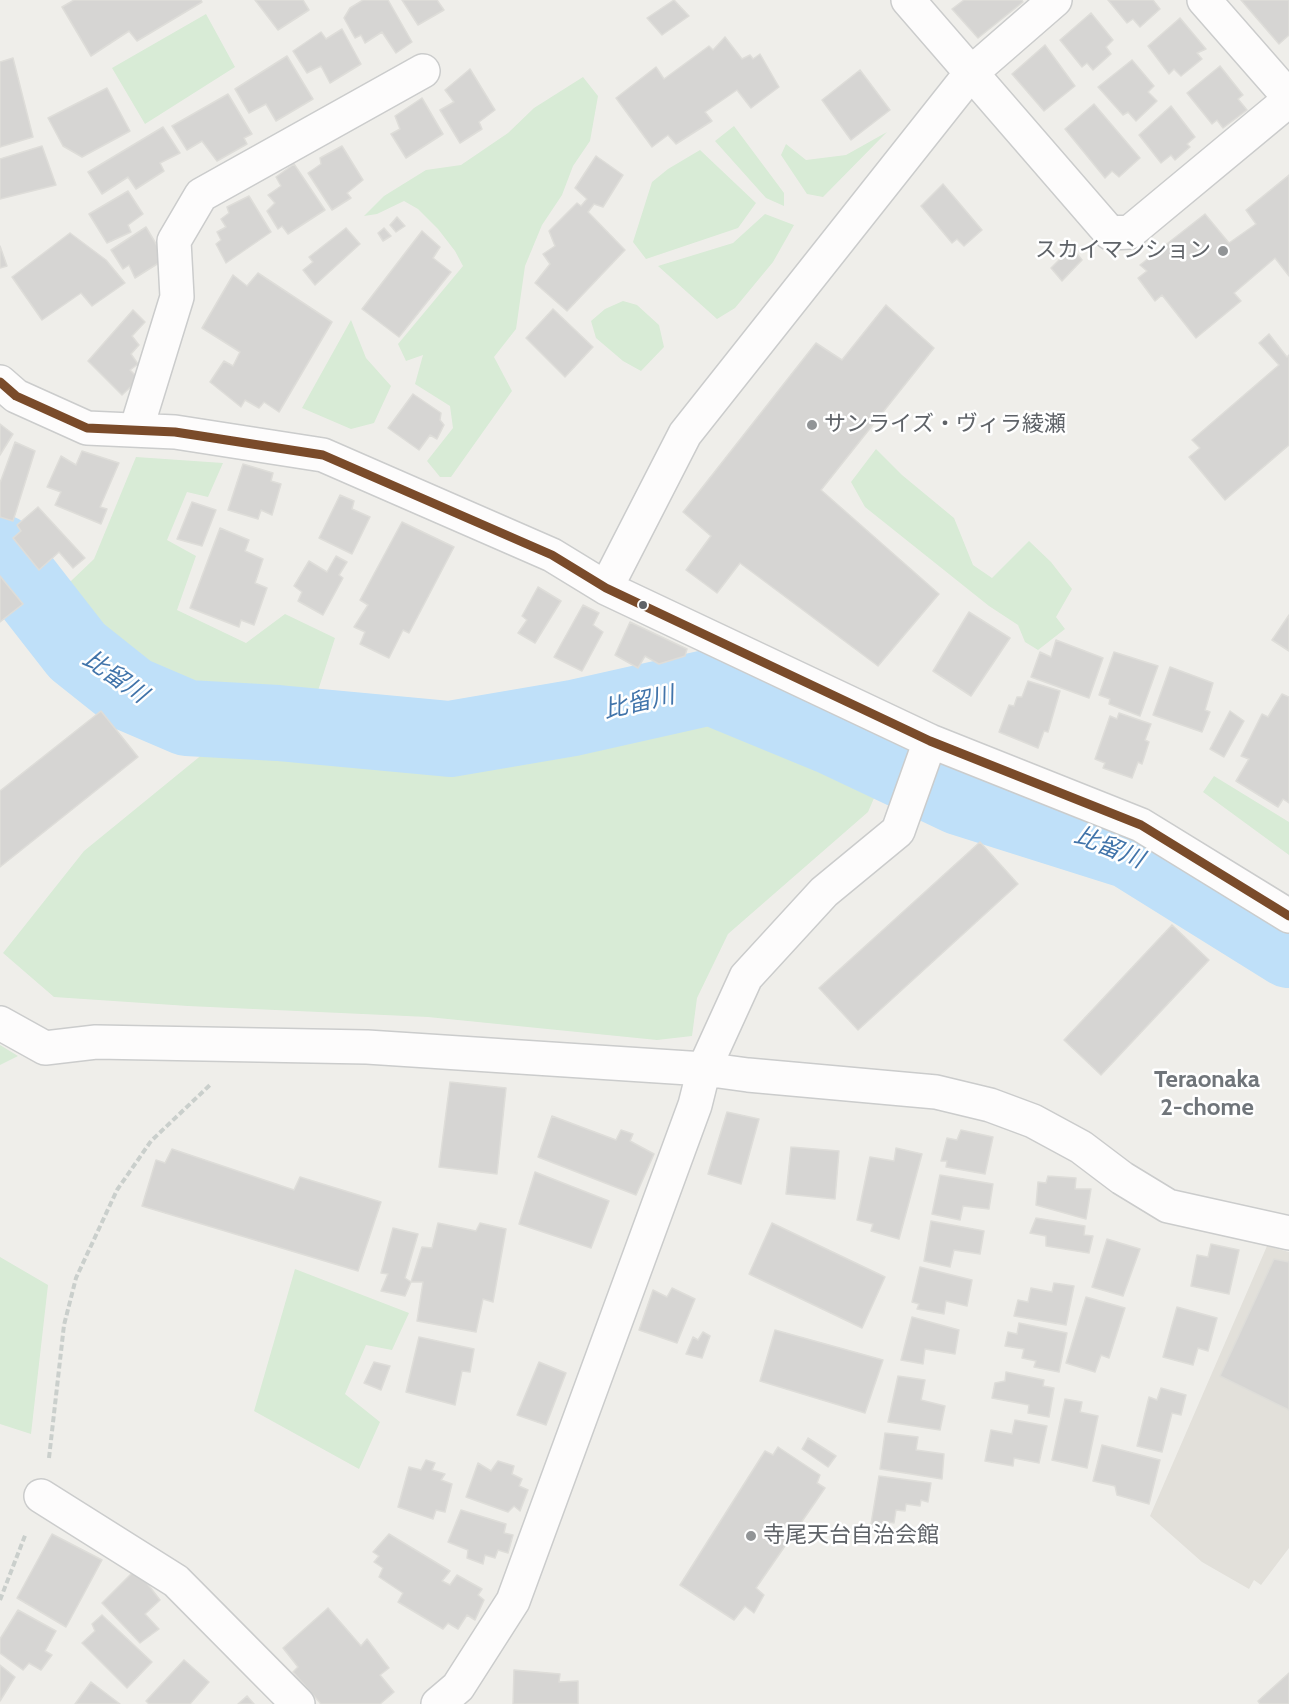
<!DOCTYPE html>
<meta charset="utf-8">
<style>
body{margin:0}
canvas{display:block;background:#efeeea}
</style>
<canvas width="1289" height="1704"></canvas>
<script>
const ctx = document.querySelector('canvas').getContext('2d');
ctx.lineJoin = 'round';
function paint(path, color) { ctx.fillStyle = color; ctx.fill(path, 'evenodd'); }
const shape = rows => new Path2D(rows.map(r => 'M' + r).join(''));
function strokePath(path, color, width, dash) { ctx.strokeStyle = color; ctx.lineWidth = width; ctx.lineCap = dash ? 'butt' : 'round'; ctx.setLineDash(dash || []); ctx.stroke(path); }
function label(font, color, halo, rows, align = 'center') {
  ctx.font = font + ' Cabin,"Noto Sans JP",sans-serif'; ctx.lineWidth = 5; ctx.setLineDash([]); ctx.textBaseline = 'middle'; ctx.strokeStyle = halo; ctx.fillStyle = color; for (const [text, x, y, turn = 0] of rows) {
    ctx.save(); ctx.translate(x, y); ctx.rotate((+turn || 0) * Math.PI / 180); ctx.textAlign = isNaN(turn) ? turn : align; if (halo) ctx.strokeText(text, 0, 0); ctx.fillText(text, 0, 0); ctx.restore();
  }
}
const education = shape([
 [1267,1246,1289,1252,1289,1548,1261,1585,1254,1580,1249,1589,1202,1562,1150,1516]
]);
const green = shape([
 [206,14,235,67,145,124,112,68],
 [583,77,598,96,590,141,573,166,562,195,542,225,525,266,516,329,494,357,512,391,451,477,440,477,427,461,453,428,450,406,415,384,423,355,406,361,398,344,463,266,455,251,438,229,418,209,404,201,377,214,364,216,384,196,426,170,461,165,508,133,534,108],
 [734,126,784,193,784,206,766,198,715,141],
 [887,132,823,197,807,194,781,155,786,144,806,160,846,155],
 [700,150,756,203,738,228,646,259,633,242,652,182,668,169],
 [765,214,794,225,773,262,735,308,717,319,658,266,733,243],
 [623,301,637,305,659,325,664,347,641,371,623,361,596,338,591,321,605,309],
 [351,320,366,358,391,386,374,423,351,429,302,408],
 [876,449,902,475,954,518,973,565,992,578,1029,541,1051,562,1072,589,1056,617,1065,629,1038,650,1025,642,1018,625,989,606,865,507,851,482],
 [136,457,223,463,208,497,187,492,167,540,196,556,177,610,246,643,285,614,335,638,314,703,195,710,138,688,83,646,49,602,94,559],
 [712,702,881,782,868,812,728,934,697,998,692,1036,657,1040,428,1017,188,1006,54,997,3,953,84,851,209,749,307,736,448,750],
 [1214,776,1289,822,1289,855,1203,792],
 [0,1045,18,1056,0,1065],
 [0,1257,48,1285,31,1434,0,1424],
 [295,1269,409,1313,392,1350,366,1345,345,1394,380,1422,359,1469,254,1411]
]);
const river = shape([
 [0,552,77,651,131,694,187,718,278,723,450,739,573,718,711,687,830,736,959,797,1130,851,1289,950]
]);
const building = shape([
 [74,0,201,0,202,2,137,41,129,31,91,56,62,7,74,0],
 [255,0,303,0,309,10,278,30,255,0],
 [363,0,388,0,412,42,396,53,382,32,365,43,361,35,355,38,344,18,350,8,363,0],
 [402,0,437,0,444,10,418,25,402,0],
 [674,0,689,16,662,35,647,18,674,0],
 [964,0,1022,0,1023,2,978,38,952,9,964,0],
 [1108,0,1153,0,1160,9,1140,27,1133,19,1127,23,1108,0],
 [1241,0,1289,0,1289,35,1279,44,1241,0],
 [1091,13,1113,40,1106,47,1111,54,1093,70,1087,63,1082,67,1060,40,1091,13],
 [1180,18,1206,49,1197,53,1202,59,1181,76,1174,69,1169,74,1148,46,1180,18],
 [342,29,361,64,330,83,321,66,307,73,293,51,321,32,326,39,342,29],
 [725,37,742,59,750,55,753,59,760,54,779,87,751,108,737,90,705,112,712,121,676,144,668,135,652,147,616,98,656,67,664,79,709,46,713,50,725,37],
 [1045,45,1075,86,1044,111,1012,74,1045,45],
 [287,56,313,99,276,121,266,104,249,113,235,89,287,56],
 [13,58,33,137,0,147,0,62,13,58],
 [1132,60,1154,86,1148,92,1157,101,1136,121,1128,112,1123,115,1098,87,1132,60],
 [1220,66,1243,95,1238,99,1247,110,1223,128,1217,120,1212,124,1187,93,1220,66],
 [470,69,495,110,479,122,482,129,460,143,440,110,454,102,445,90,470,69],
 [860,70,890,110,851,140,822,100,860,70],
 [107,88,130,131,82,157,63,146,48,118,107,88],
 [228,94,252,134,244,138,247,144,217,161,202,141,187,150,172,126,228,94],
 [422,98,443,134,406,158,391,134,400,129,395,116,422,98],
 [1094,104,1140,158,1119,177,1112,171,1105,178,1065,129,1094,104],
 [1171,106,1195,137,1187,144,1190,147,1175,160,1171,155,1161,163,1139,135,1171,106],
 [163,127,180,153,160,163,164,171,136,189,128,177,102,194,88,172,163,127],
 [42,146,56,185,0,199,0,159,42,146],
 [342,146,363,180,347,193,351,198,332,210,308,173,321,164,320,158,342,146],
 [596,156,623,175,603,207,594,204,588,212,625,250,567,311,535,283,550,264,543,254,555,246,549,231,577,203,581,206,587,199,575,188,596,156],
 [294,164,325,210,288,234,282,226,278,229,267,211,275,203,268,195,281,186,276,177,294,164],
 [1289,175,1289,276,1275,258,1234,293,1241,301,1196,338,1162,295,1155,301,1138,278,1147,271,1140,265,1205,214,1229,243,1256,224,1246,210,1289,175],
 [943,184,982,230,964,246,957,239,952,243,921,206,943,184],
 [128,191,143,214,128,225,131,232,107,243,89,214,128,191],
 [249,196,271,232,226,263,216,244,221,240,217,232,226,227,221,219,229,213,227,207,249,196],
 [397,217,405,226,396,232,390,225,397,217],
 [146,227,165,259,135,278,129,265,123,269,111,250,146,227],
 [346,228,360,244,315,285,303,270,313,262,309,257,346,228],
 [384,228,391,236,383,241,378,233,384,228],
 [422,231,440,247,433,258,451,272,399,337,362,309,422,231],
 [70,233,106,260,125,283,92,306,81,293,42,320,12,277,70,233],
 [0,246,7,266,0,268,0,246],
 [1072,247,1082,260,1062,281,1051,268,1072,247],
 [258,273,332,322,279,412,264,402,259,408,245,400,241,407,210,382,224,361,233,366,240,352,202,328,233,275,247,286,258,273],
 [886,305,934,348,821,490,939,594,878,666,740,563,717,593,686,570,711,536,683,512,816,343,842,360,886,305],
 [553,309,593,347,565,377,526,338,553,309],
 [133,310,145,322,132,336,139,345,131,354,138,364,130,370,139,379,122,395,88,361,133,310],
 [1269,334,1287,357,1289,355,1289,445,1225,500,1189,457,1200,448,1192,440,1279,365,1259,343,1269,334],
 [413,394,441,413,440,420,444,425,437,439,430,435,419,450,388,428,413,394],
 [0,424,13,434,0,455,0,424],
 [15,442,35,451,13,521,0,517,0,483,15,442],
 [82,451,119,463,100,507,107,509,101,524,55,505,61,492,47,487,61,456,76,465,82,451],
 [243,464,273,473,271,481,281,484,272,515,261,510,258,519,228,510,243,464],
 [340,495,354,501,352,509,370,517,352,554,319,538,340,495],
 [192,502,216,510,202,546,177,539,192,502],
 [38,507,85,558,73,568,59,552,39,570,13,538,21,531,17,525,38,507],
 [402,522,454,547,409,633,403,630,389,658,360,644,365,632,354,627,368,605,360,600,402,522],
 [220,528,249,540,245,551,263,559,255,583,267,588,254,625,241,620,239,627,190,608,220,528],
 [336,556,347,562,339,575,343,578,323,615,298,601,302,592,294,586,309,561,327,572,336,556],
 [0,576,23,604,0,622,0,576],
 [538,587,561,601,535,643,518,633,527,620,522,616,538,587],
 [583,605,599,613,593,625,603,632,582,671,554,657,583,605],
 [969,612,1010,638,971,696,933,671,969,612],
 [1289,615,1289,651,1272,640,1289,615],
 [630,622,687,649,685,656,659,664,645,656,638,668,615,655,630,622],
 [1056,640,1103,658,1089,698,1031,677,1040,652,1051,657,1056,640],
 [1114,652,1158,666,1140,716,1109,704,1110,699,1099,695,1114,652],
 [1170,667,1213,683,1205,710,1210,712,1202,732,1153,715,1170,667],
 [1028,681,1060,691,1048,732,1044,731,1038,748,999,732,1009,705,1014,706,1017,697,1022,697,1028,681],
 [1282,694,1289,697,1289,803,1283,799,1278,807,1236,781,1249,759,1241,756,1262,714,1268,717,1282,694],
 [101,711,138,757,0,867,0,791,101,711],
 [1230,711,1244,721,1224,757,1210,749,1230,711],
 [1119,713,1151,724,1145,740,1149,742,1142,764,1138,762,1132,778,1103,768,1105,763,1095,759,1110,716,1117,719,1119,713],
 [980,842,1018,884,858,1030,819,988,980,842],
 [1172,925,1209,960,1101,1075,1064,1040,1172,925],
 [450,1082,506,1088,497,1174,439,1167,450,1082],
 [727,1112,759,1119,741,1184,708,1174,727,1112],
 [552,1116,616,1140,621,1130,633,1134,630,1141,654,1154,636,1195,538,1157,552,1116],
 [961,1130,993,1137,985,1174,946,1167,947,1161,941,1161,947,1138,957,1140,961,1130],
 [791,1147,839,1151,835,1199,786,1194,791,1147],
 [896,1148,922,1154,899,1239,871,1231,873,1224,857,1220,870,1157,894,1161,896,1148],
 [172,1149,294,1190,300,1177,381,1202,358,1271,142,1206,156,1160,165,1163,172,1149],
 [535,1172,609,1201,591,1248,519,1224,535,1172],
 [940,1175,993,1184,989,1209,963,1206,960,1220,932,1214,940,1175],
 [1048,1176,1076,1178,1075,1189,1091,1189,1086,1219,1036,1205,1038,1182,1046,1183,1048,1176],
 [1036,1218,1085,1226,1084,1235,1093,1236,1089,1253,1046,1246,1046,1236,1030,1233,1036,1218],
 [931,1221,984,1231,980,1254,954,1250,950,1267,924,1261,931,1221],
 [438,1223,476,1231,480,1223,506,1229,493,1302,483,1299,476,1332,417,1321,423,1282,411,1282,422,1247,432,1248,438,1223],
 [772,1223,885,1277,862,1328,749,1274,772,1223],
 [393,1228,418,1234,405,1278,411,1282,405,1296,381,1291,388,1274,381,1273,393,1228],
 [1107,1239,1140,1249,1123,1296,1092,1287,1107,1239],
 [1211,1244,1239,1250,1229,1294,1191,1286,1197,1255,1208,1257,1211,1244],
 [1274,1259,1289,1262,1289,1410,1220,1376,1274,1259],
 [920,1267,972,1280,967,1306,946,1301,944,1314,917,1309,919,1304,912,1302,920,1267],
 [1054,1283,1074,1286,1066,1325,1014,1316,1018,1300,1028,1302,1031,1288,1052,1292,1054,1283],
 [672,1288,695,1299,677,1343,639,1330,653,1290,667,1297,672,1288],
 [1086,1297,1125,1308,1109,1358,1101,1355,1095,1372,1066,1363,1086,1297],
 [1177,1307,1217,1318,1208,1351,1198,1348,1193,1365,1163,1357,1177,1307],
 [912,1317,959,1330,955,1354,925,1349,923,1364,901,1360,912,1317],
 [1019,1323,1067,1333,1059,1372,1034,1367,1036,1361,1022,1358,1024,1349,1005,1346,1008,1332,1017,1334,1019,1323],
 [775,1330,883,1360,865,1413,760,1381,775,1330],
 [703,1332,710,1336,702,1358,686,1354,693,1337,698,1340,703,1332],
 [419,1337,474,1349,470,1372,462,1371,455,1405,406,1392,419,1337],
 [374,1362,390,1366,381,1390,364,1383,374,1362],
 [539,1362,566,1373,546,1425,517,1415,539,1362],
 [1006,1372,1044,1380,1043,1386,1054,1388,1049,1417,1028,1413,1029,1405,992,1398,995,1383,1005,1381,1006,1372],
 [898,1376,925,1380,921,1400,945,1406,940,1430,888,1422,898,1376],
 [1161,1388,1186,1395,1181,1415,1172,1413,1162,1452,1137,1446,1149,1397,1157,1400,1161,1388],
 [1065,1399,1082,1402,1080,1412,1098,1416,1087,1468,1052,1460,1065,1399],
 [1015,1420,1047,1426,1039,1463,1014,1458,1013,1466,985,1461,991,1430,1012,1434,1015,1420],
 [885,1433,918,1437,916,1450,944,1454,942,1479,880,1469,885,1433],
 [808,1438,836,1456,828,1467,802,1449,808,1438],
 [1102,1445,1160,1460,1149,1504,1117,1495,1115,1486,1093,1481,1102,1445],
 [778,1447,820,1475,817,1483,825,1488,756,1588,764,1595,754,1613,745,1606,734,1620,680,1585,765,1451,773,1455,778,1447],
 [426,1460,435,1463,432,1470,445,1474,441,1480,452,1484,445,1512,436,1510,433,1519,398,1507,409,1467,421,1470,426,1460],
 [498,1461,514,1466,512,1474,522,1479,519,1486,528,1490,520,1511,514,1506,508,1512,466,1497,478,1463,491,1471,498,1461],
 [879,1476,931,1483,928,1502,921,1500,920,1506,906,1504,905,1511,896,1510,894,1523,883,1521,881,1531,870,1530,879,1476],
 [461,1510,506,1524,504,1533,513,1535,508,1553,498,1550,495,1558,485,1555,483,1564,467,1558,468,1550,448,1542,461,1510],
 [52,1534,102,1560,66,1627,17,1598,52,1534],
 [389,1534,450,1571,442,1581,450,1585,457,1575,482,1589,478,1595,484,1600,475,1620,467,1615,458,1629,448,1623,443,1629,398,1602,403,1593,379,1577,383,1568,374,1562,379,1556,373,1552,389,1534],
 [136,1569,160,1600,145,1614,159,1629,140,1643,102,1603,136,1569],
 [328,1608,361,1646,367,1639,389,1668,380,1675,394,1692,380,1704,321,1704,293,1672,298,1667,283,1648,328,1608],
 [18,1610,56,1631,45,1651,52,1655,41,1670,29,1663,23,1670,0,1653,0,1639,18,1610],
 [102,1615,152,1662,127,1688,82,1643,95,1631,92,1624,102,1615],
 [184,1660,209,1682,190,1704,149,1704,146,1701,184,1660],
 [0,1665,15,1677,0,1701,0,1665],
 [514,1670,560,1674,559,1682,578,1681,578,1704,513,1704,514,1670],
 [1289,1673,1289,1704,1260,1704,1258,1701,1289,1673],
 [91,1682,120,1704,75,1704,91,1682],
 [247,1696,254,1704,238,1704,247,1696]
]);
const path = shape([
 [49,1458,64,1325,76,1278,117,1190,151,1141,211,1084],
 [0,1600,26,1533]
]);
const minor = shape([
 [908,0,1110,233,1130,232,1289,100],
 [1204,0,1289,97],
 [0,382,16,396,87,428,175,432,323,455,552,555,606,588,930,741,1141,825,1289,916],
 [136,430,177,297,174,241,201,195,423,71],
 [606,588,685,434,971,73,1055,0],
 [0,1023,45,1048,96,1042,367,1047,704,1069,748,1075,936,1092,990,1105,1033,1121,1081,1147,1122,1178,1168,1206,1289,1233],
 [41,1496,176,1581,298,1704],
 [438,1704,458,1687,513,1601,695,1105,704,1069,746,977,824,892,898,831,930,741]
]);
const bus1 = shape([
 [0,382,16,396,87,428,175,432,323,455,552,555,606,588,930,741,1141,825,1289,916]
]);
const markers = [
 [1223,251,6,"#919496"],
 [812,425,6,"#919496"],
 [643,605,5,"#5f6368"],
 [751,1536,6,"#919496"]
];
const poiNames = [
 ["スカイマンション",1211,251,"right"],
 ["サンライズ・ヴィラ綾瀬",824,425],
 ["寺尾天台自治会館",763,1536]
];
const waterNames = [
 ["比留川",115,677,35],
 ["比留川",639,703,-13],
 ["比留川",1109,848,22]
];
const neighbourhoodNames = [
 ["Teraonaka",1207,1080],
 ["2-chome",1207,1108]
];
paint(education, '#e2e0da');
paint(green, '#d8ebd6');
strokePath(river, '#bfe0f9', 76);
paint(building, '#d6d5d3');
strokePath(building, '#deddd9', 1.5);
strokePath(minor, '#cbcccc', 36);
strokePath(path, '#cacfcc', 4, [6, 3]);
strokePath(minor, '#fdfcfc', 33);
strokePath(bus1, '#7a4b2a', 9);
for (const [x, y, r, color] of markers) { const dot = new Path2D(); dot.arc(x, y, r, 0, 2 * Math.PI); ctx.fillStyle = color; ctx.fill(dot); strokePath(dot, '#fff', 2); }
label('22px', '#5f6368', '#fff', poiNames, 'left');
label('italic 24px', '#4174aa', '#fff', waterNames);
label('bold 24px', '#70757a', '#fff', neighbourhoodNames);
</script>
